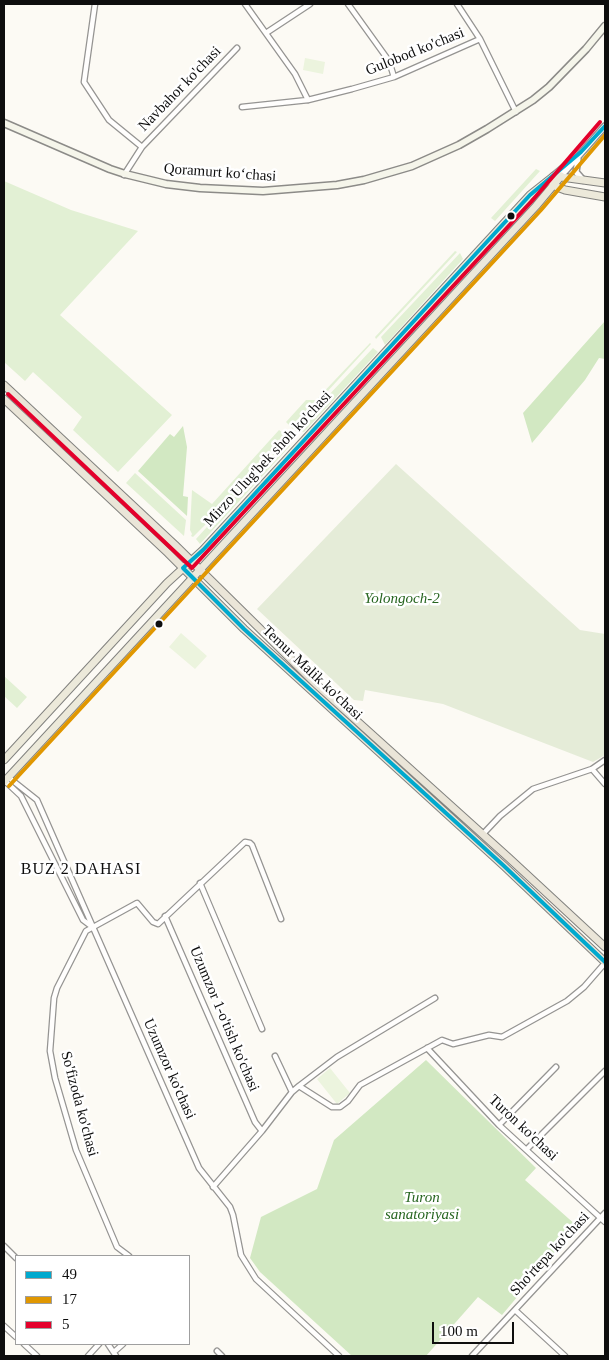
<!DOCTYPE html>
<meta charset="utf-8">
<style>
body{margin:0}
#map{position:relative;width:609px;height:1360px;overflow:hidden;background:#fcfaf4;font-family:"Times New Roman",serif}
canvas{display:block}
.frame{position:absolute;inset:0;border:5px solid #0e0e0e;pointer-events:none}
.legend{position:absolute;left:15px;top:1255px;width:175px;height:90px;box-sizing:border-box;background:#fff;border:1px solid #9f9f9f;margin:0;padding:6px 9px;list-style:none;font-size:15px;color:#0e0e0e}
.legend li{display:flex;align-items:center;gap:10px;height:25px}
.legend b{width:25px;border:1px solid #9f9f9f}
.scale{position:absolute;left:432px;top:1322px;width:82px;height:22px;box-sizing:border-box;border:2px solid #0e0e0e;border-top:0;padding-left:6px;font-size:15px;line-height:18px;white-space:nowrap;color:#0e0e0e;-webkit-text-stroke:4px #fff;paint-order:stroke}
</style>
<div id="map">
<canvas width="609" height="1360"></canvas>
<div class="frame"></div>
<ul class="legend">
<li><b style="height:6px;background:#00a9ce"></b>49</li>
<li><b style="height:6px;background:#e09701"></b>17</li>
<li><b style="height:6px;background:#e4002b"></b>5</li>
</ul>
<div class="scale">100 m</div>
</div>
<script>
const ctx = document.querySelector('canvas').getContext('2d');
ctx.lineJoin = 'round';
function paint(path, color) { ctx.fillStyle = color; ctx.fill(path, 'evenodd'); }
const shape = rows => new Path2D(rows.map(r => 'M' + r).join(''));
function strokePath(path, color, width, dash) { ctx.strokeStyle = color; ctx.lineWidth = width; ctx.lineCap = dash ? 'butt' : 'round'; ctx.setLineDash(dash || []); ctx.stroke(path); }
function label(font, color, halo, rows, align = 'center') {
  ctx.font = font + ' "Times New Roman",serif'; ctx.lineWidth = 5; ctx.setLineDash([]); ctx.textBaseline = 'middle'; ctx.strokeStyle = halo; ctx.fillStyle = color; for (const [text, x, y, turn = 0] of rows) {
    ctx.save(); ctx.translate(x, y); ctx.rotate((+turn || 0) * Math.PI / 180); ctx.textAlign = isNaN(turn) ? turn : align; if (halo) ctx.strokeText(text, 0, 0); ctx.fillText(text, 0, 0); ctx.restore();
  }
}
const green = shape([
 [536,169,540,171,495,221,491,218],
 [4,181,71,210,138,231,60,315,172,415,118,472,73,430,82,417,33,372,25,381,4,362],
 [455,251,457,252,376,339,375,337],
 [460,253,463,259,385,345,381,337],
 [370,343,371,344,293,429,286,422,306,400,316,400],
 [373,348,378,352,304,432,295,431],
 [279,430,286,435,286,437,232,498,193,537,191,536,192,534,190,530,192,490,212,504],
 [288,438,290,446,200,544,196,539],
 [135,473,186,520,184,536,126,483],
 [4,676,27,697,17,708,4,696]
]);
const forest = shape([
 [605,321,605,359,599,358,585,380,532,443,523,413],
 [183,426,187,447,183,496,188,497,187,516,138,471,170,434,174,437],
 [426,1060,536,1168,525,1180,577,1226,502,1315,478,1297,426,1356,352,1356,260,1272,250,1258,261,1217,317,1189,334,1140]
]);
const cemetery = shape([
 [396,464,580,630,605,634,605,755,593,762,443,704,365,690,363,701,354,700,257,609]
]);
const pitch = shape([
 [305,58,325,62,323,74,303,70],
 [181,633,207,656,195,669,169,647],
 [330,1068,350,1093,337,1104,317,1079]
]);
const minor = shape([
 [95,4,84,82,109,120,142,147,124,175],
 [245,4,295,74,308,100],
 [348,4,389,61,394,77],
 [457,4,480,39,516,112],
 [266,33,310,4],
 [242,107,308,100,352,89,394,77,480,39],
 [142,147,237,48],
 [592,769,605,784],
 [8,777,37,800,199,1168,230,1207,233,1215,241,1255,256,1279,339,1356],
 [5,781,21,796,83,920,91,926],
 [483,834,500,816,533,789,592,769,605,760],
 [200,883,262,1029],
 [165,916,255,1122,262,1131],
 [427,1048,499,1125,605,1222],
 [299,1086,332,1107,340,1107,348,1101,360,1085,442,1040,453,1044,489,1035,502,1037,567,1001,584,987,605,963],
 [292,1092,299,1086,337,1057,435,998],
 [499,1125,556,1067],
 [527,1149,605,1071],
 [213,1187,262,1131,292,1092,275,1056],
 [4,1246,16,1258],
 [129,1256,117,1247,76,1150,55,1078,50,1051,54,998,57,988,86,931,137,903,153,922,158,924,245,842,250,843,252,845,281,919],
 [515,1310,565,1356],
 [4,1326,16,1337],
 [24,1344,37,1356],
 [108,1344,116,1356],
 [217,1351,222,1356],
 [114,1352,123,1344],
 [88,1356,99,1344],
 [472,1356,605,1213]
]);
const tertiary = shape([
 [578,159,576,172,583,180],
 [553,176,571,161],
 [561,176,605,126]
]);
const secondary = shape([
 [4,123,110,169,125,174,166,184,200,188,263,191,337,185,364,180,412,166,459,145,487,129,533,100,549,87,586,49,605,26]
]);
const primary = shape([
 [553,182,557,187,565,190,605,197],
 [4,760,167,583,203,550,530,195,554,176,605,183],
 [4,782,536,206,561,176]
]);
const trunk = shape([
 [4,385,175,545,317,685,509,858,605,947],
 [4,399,168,553,244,629,504,866,605,962]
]);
const bus1 = shape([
 [605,126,581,152,530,195,203,550,183,568,244,629,504,866,605,962]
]);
const bus2 = shape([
 [9,786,541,210,605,135]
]);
const bus3 = shape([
 [8,394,192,568,531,202,600,122]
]);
const markers = [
 [511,216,4.5,"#0e0e0e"],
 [159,624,4.5,"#0e0e0e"]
];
const streetNames = [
 ["Gulobod ko'chasi",415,52,-22],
 ["Navbahor ko'chasi",180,89,-46],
 ["Qoramurt koʻchasi",220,173,4],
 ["Mirzo Ulug'bek shoh ko'chasi",268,459,-47],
 ["Temur Malik ko'chasi",312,673,43],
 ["Uzumzor 1-o'tish ko'chasi",224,1019,67],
 ["Uzumzor ko'chasi",169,1069,66],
 ["So'fizoda ko'chasi",79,1104,75],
 ["Turon ko'chasi",523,1128,43],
 ["Sho'rtepa ko'chasi",550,1254,-47]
];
const parkNames = [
 ["Yolongoch-2",402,599],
 ["Turon",422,1198],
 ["sanatoriyasi",422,1215]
];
const neighbourhoodNames = [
 ["BUZ 2 DAHASI",81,870]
];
paint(green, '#e2f0d4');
paint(forest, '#d2e8c2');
paint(cemetery, '#e5ecd8');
paint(pitch, '#ecf4de');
strokePath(minor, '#959492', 7);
strokePath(tertiary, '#959492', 8);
strokePath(secondary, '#8c8b88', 9);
strokePath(primary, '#82827f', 9);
strokePath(trunk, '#82827f', 9);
strokePath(minor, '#fffefd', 4.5);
strokePath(tertiary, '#fffefd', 5);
strokePath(secondary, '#f5f5ea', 6);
strokePath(primary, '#ece9da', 7);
strokePath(trunk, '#eae5d8', 7);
strokePath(bus1, '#00a9ce', 4);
strokePath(bus2, '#e09701', 4);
strokePath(bus3, '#e4002b', 4);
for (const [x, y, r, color] of markers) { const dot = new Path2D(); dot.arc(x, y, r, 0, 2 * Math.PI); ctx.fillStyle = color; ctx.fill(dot); strokePath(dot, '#fff', 2); }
label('15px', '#0e0e0e', '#fff', streetNames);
label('italic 15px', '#276520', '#fff', parkNames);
ctx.letterSpacing = '1px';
label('16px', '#0e0e0e', '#fff', neighbourhoodNames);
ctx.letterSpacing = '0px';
</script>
